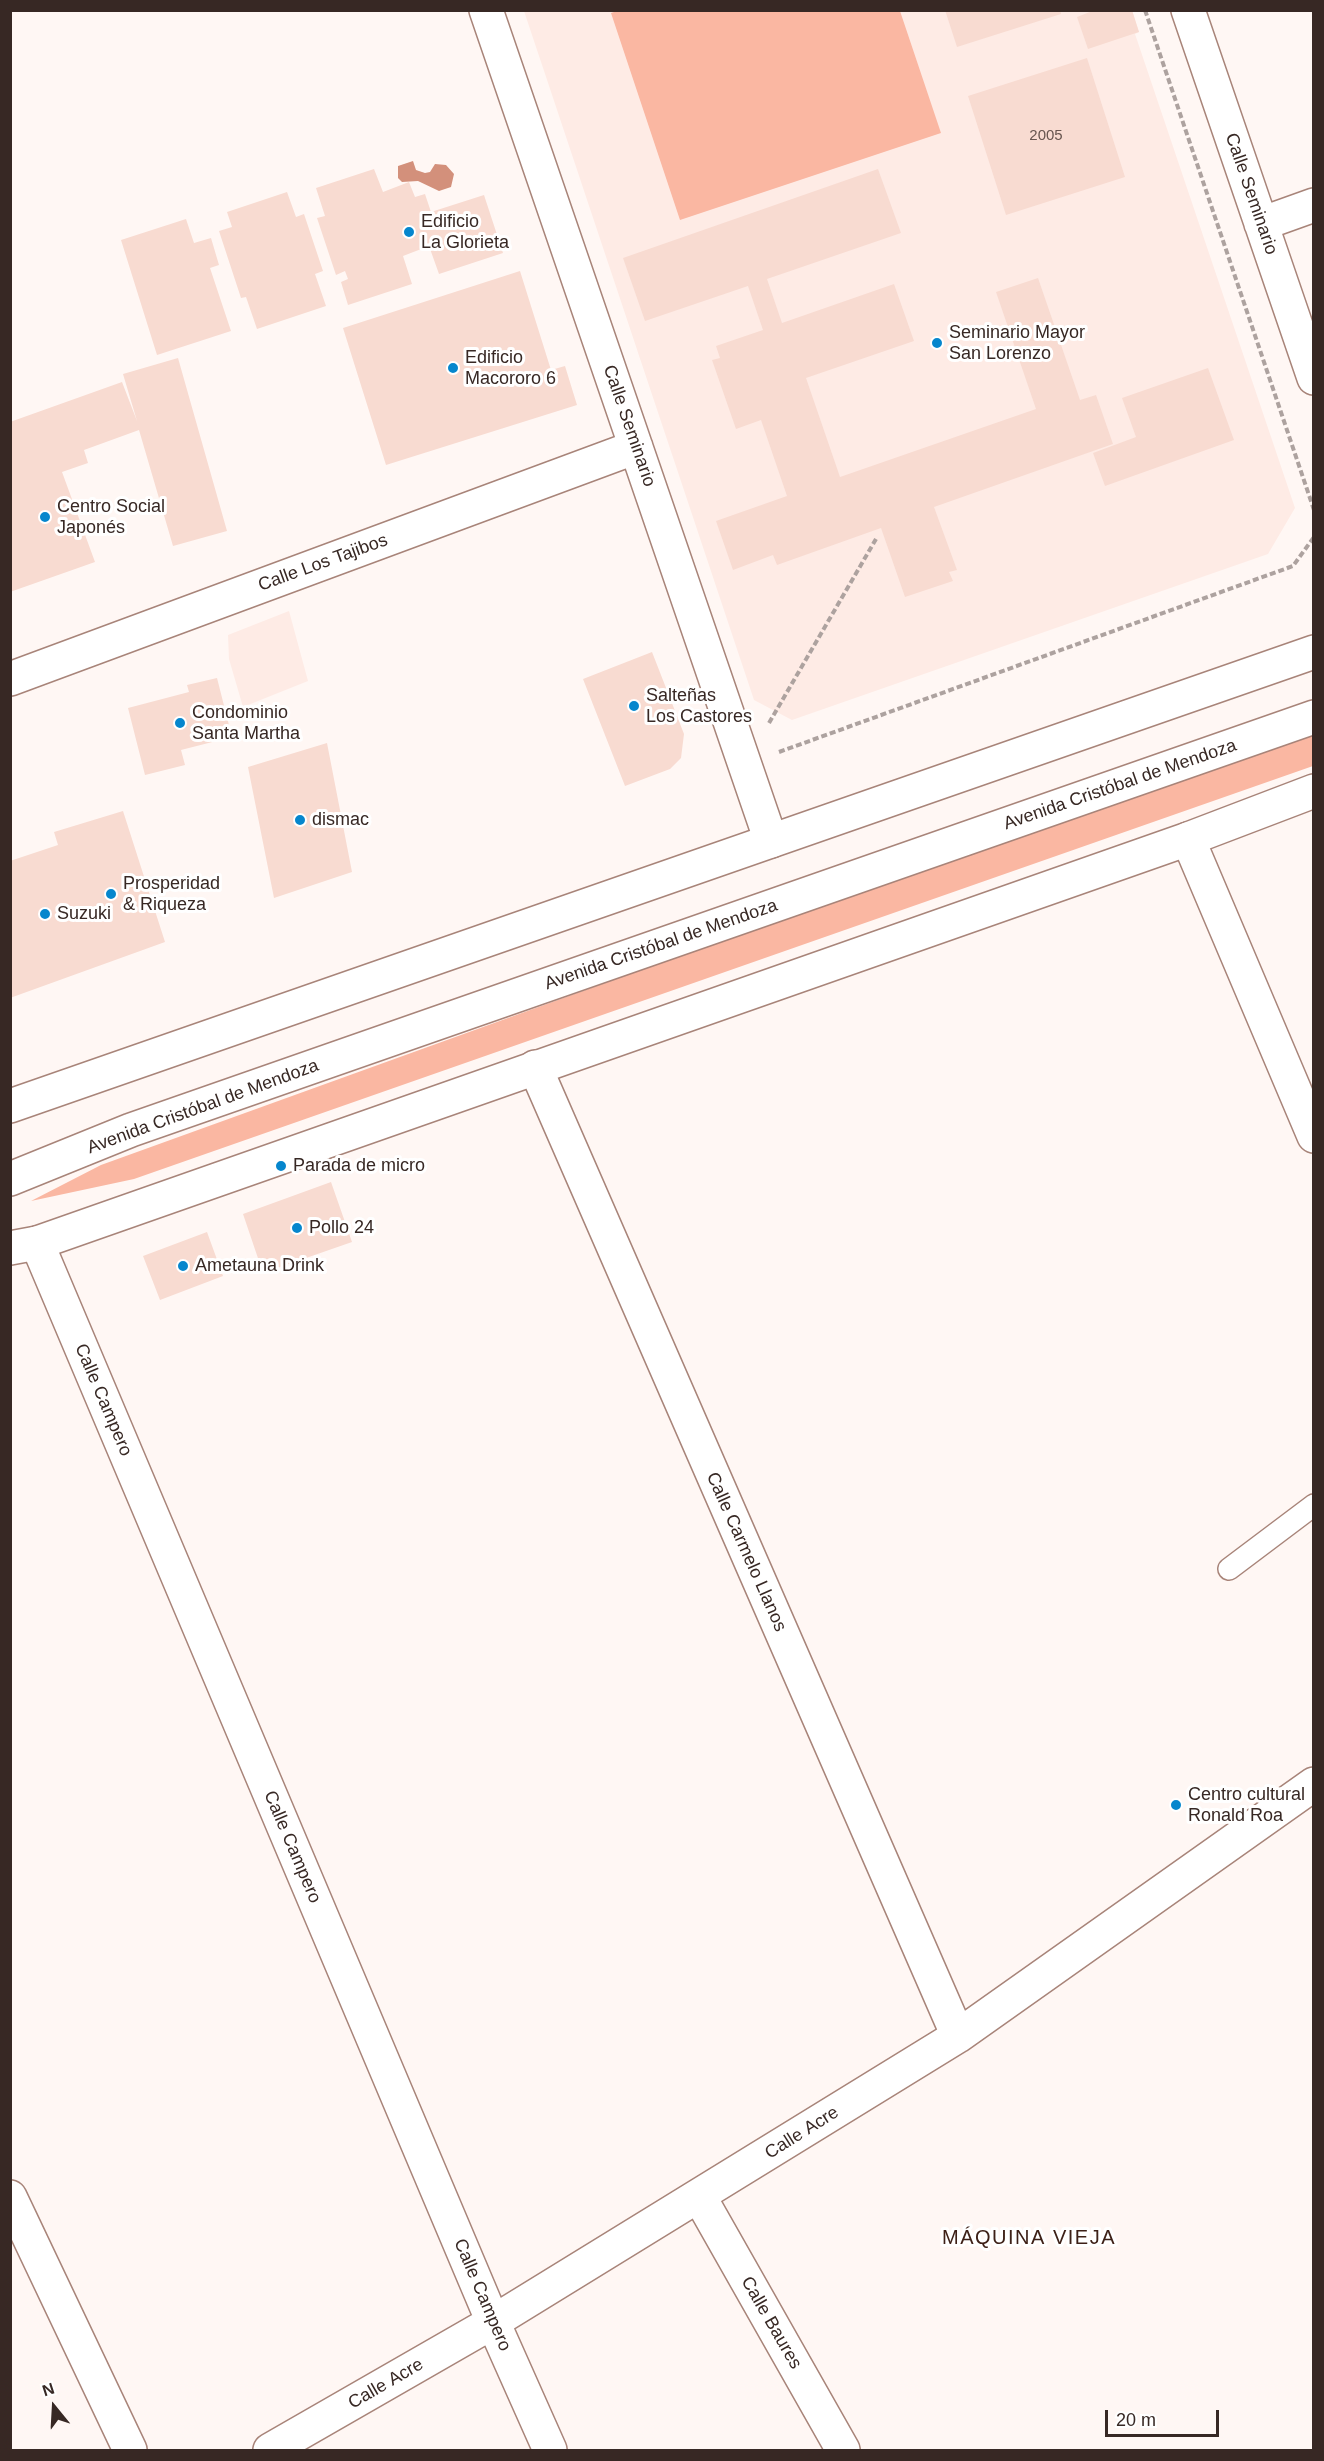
<!DOCTYPE html>
<meta charset="utf-8">
<style>
body{margin:0}
#map{position:relative;width:1324px;height:2461px;overflow:hidden;background:#fff7f4;font-family:Arial,sans-serif}
canvas{display:block}
.frame{position:absolute;inset:0;border:12px solid #372824;pointer-events:none}
.north{position:absolute;left:24px;top:2377px;width:60px;height:60px;-webkit-text-stroke:4px #fff;paint-order:stroke;rotate:342deg;font-size:16px;font-weight:700;line-height:24px;text-align:center;color:#372824}
.north::after{content:'';display:block;margin:auto;width:21px;height:27px;background:#372824;clip-path:polygon(50% 0,100% 100%,50% 72%,0 100%)}
.scale{position:absolute;left:1105px;top:2410px;width:114px;height:27px;box-sizing:border-box;border:3px solid #372824;border-top:0;padding-left:8px;font-size:18px;line-height:21px;white-space:nowrap;color:#372824;-webkit-text-stroke:4px #fff;paint-order:stroke}
</style>
<div id="map">
<canvas width="1324" height="2461"></canvas>
<div class="frame"></div>
<div class="north">N</div>
<div class="scale">20 m</div>
</div>
<script>
const ctx = document.querySelector('canvas').getContext('2d');
ctx.lineJoin = 'round';
function paint(path, color) { ctx.fillStyle = color; ctx.fill(path, 'evenodd'); }
const shape = rows => new Path2D(rows.map(r => 'M' + r).join(''));
function strokePath(path, color, width, dash) { ctx.strokeStyle = color; ctx.lineWidth = width; ctx.lineCap = dash ? 'butt' : 'round'; ctx.setLineDash(dash || []); ctx.stroke(path); }
function label(font, color, halo, rows, align = 'center') {
  ctx.font = font + ' Arial,sans-serif'; ctx.lineWidth = 6; ctx.setLineDash([]); ctx.textBaseline = 'middle'; ctx.strokeStyle = halo; ctx.fillStyle = color; for (const [text, x, y, turn = 0] of rows) {
    ctx.save(); ctx.translate(x, y); ctx.rotate((+turn || 0) * Math.PI / 180); ctx.textAlign = isNaN(turn) ? turn : align; if (halo) ctx.strokeText(text, 0, 0); ctx.fillText(text, 0, 0); ctx.restore();
  }
}
const built = shape([
 [524,11,1132,11,1139,32,1135,34,1295,508,1268,554,792,720,754,700],
 [289,611,308,681,243,707,229,659,228,635]
]);
const green = shape([
 [620,10,900,11,941,133,680,220,611,13],
 [1313,733,1313,766,134,1179,31,1201,101,1165,663,962]
]);
const water = shape([
 [413,161,416,170,425,173,430,172,435,164,446,165,454,174,451,187,439,191,418,181,402,182,398,178,398,166]
]);
const building = shape([
 [945,10,1060,10,1061,14,957,47],
 [1095,10,1132,10,1139,32,1088,49,1077,17],
 [1087,58,1125,177,1006,215,968,96],
 [374,169,383,192,409,182,415,197,425,194,431,212,484,195,503,253,439,274,429,246,403,256,412,284,348,305,341,282,348,279,345,271,336,275,317,218,325,216,316,188],
 [878,169,901,233,767,279,782,323,894,284,914,341,806,378,840,477,1036,409,996,292,1038,278,1080,400,1096,395,1113,444,934,507,957,570,949,572,953,581,905,597,881,528,777,565,773,555,733,570,716,521,787,496,761,420,736,429,712,360,720,358,716,346,763,330,748,286,645,321,623,258],
 [287,192,296,217,304,214,323,271,315,274,326,306,257,329,246,297,241,298,219,231,232,227,227,212],
 [186,219,194,243,211,238,219,265,210,268,231,331,157,355,121,240],
 [520,271,551,370,565,366,577,405,386,465,343,328],
 [178,358,227,531,173,546,139,430,84,450,88,463,62,472,95,562,10,592,10,422,122,382,137,421,123,374],
 [1208,368,1234,440,1105,486,1093,453,1136,437,1122,398],
 [652,652,684,734,681,758,670,769,625,786,583,679],
 [217,678,232,737,181,750,185,765,145,775,128,708,189,692,187,685],
 [327,743,352,872,274,898,248,767],
 [123,811,165,942,10,998,10,861,58,845,54,832],
 [331,1182,352,1242,263,1273,243,1214],
 [207,1232,223,1276,160,1300,143,1256]
]);
const path = shape([
 [1145,10,1314,510],
 [769,723,876,539],
 [779,752,1293,566,1314,537]
]);
const service = shape([
 [1229,1569,1314,1505]
]);
const minor = shape([
 [486,10,771,841],
 [1188,10,1314,378],
 [1261,224,1314,205],
 [10,679,636,447],
 [1188,839,1314,1136],
 [535,1067,958,2036],
 [37,1243,493,2322,550,2450],
 [699,2196,843,2450],
 [10,2197,130,2450],
 [270,2450,493,2322,958,2036,1314,1784]
]);
const primary = shape([
 [10,1106,1314,652],
 [10,1179,131,1130,1314,717],
 [10,1248,37,1243,1188,839,1314,791]
]);
const markers = [
 [409,232,6,"#0686cd"],
 [937,343,6,"#0686cd"],
 [453,368,6,"#0686cd"],
 [45,517,6,"#0686cd"],
 [634,706,6,"#0686cd"],
 [180,723,6,"#0686cd"],
 [300,820,6,"#0686cd"],
 [111,894,6,"#0686cd"],
 [45,914,6,"#0686cd"],
 [281,1166,6,"#0686cd"],
 [297,1228,6,"#0686cd"],
 [183,1266,6,"#0686cd"],
 [1176,1805,6,"#0686cd"]
];
const numberNames = [
 ["2005",1046,136]
];
const streetNames = [
 ["Calle Seminario",1251,194,71],
 ["Calle Seminario",629,426,71],
 ["Calle Los Tajibos",323,563,-20],
 ["Avenida Cristóbal de Mendoza",1120,785,-19],
 ["Avenida Cristóbal de Mendoza",661,945,-19],
 ["Avenida Cristóbal de Mendoza",203,1107,-20],
 ["Calle Campero",103,1400,67],
 ["Calle Carmelo Llanos",746,1552,66],
 ["Calle Campero",292,1847,67],
 ["Calle Acre",802,2133,-32],
 ["Calle Campero",482,2295,67],
 ["Calle Baures",771,2323,60],
 ["Calle Acre",386,2384,-30]
];
const poiNames = [
 ["Edificio",421,222],
 ["La Glorieta",421,243],
 ["Seminario Mayor",949,333],
 ["San Lorenzo",949,354],
 ["Edificio",465,358],
 ["Macororo 6",465,379],
 ["Centro Social",57,507],
 ["Japonés",57,528],
 ["Salteñas",646,696],
 ["Los Castores",646,717],
 ["Condominio",192,713],
 ["Santa Martha",192,734],
 ["dismac",312,820],
 ["Prosperidad",123,884],
 ["& Riqueza",123,905],
 ["Suzuki",57,914],
 ["Parada de micro",293,1166],
 ["Pollo 24",309,1228],
 ["Ametauna Drink",195,1266],
 ["Centro cultural",1188,1795],
 ["Ronald Roa",1188,1816]
];
const neighbourhoodNames = [
 ["MÁQUINA VIEJA",1029,2238]
];
paint(built, '#feebe5');
paint(green, '#fab7a2');
paint(water, '#d3907b');
paint(building, '#f8dbd1');
strokePath(service, '#a88479', 24);
strokePath(minor, '#a88479', 36);
strokePath(primary, '#a88479', 36);
strokePath(path, '#ada29f', 4, [6, 3]);
strokePath(service, '#fff', 21);
strokePath(minor, '#fff', 33);
strokePath(primary, '#fff', 33);
for (const [x, y, r, color] of markers) { const dot = new Path2D(); dot.arc(x, y, r, 0, 2 * Math.PI); ctx.fillStyle = color; ctx.fill(dot); strokePath(dot, '#fff', 2); }
label('15px', '#67554f', null, numberNames);
label('18px', '#372824', '#fff', streetNames);
label('18px', '#372824', '#fff', poiNames, 'left');
ctx.letterSpacing = '1.5px';
label('20px', '#3d2017', '#fff', neighbourhoodNames);
ctx.letterSpacing = '0px';
</script>
